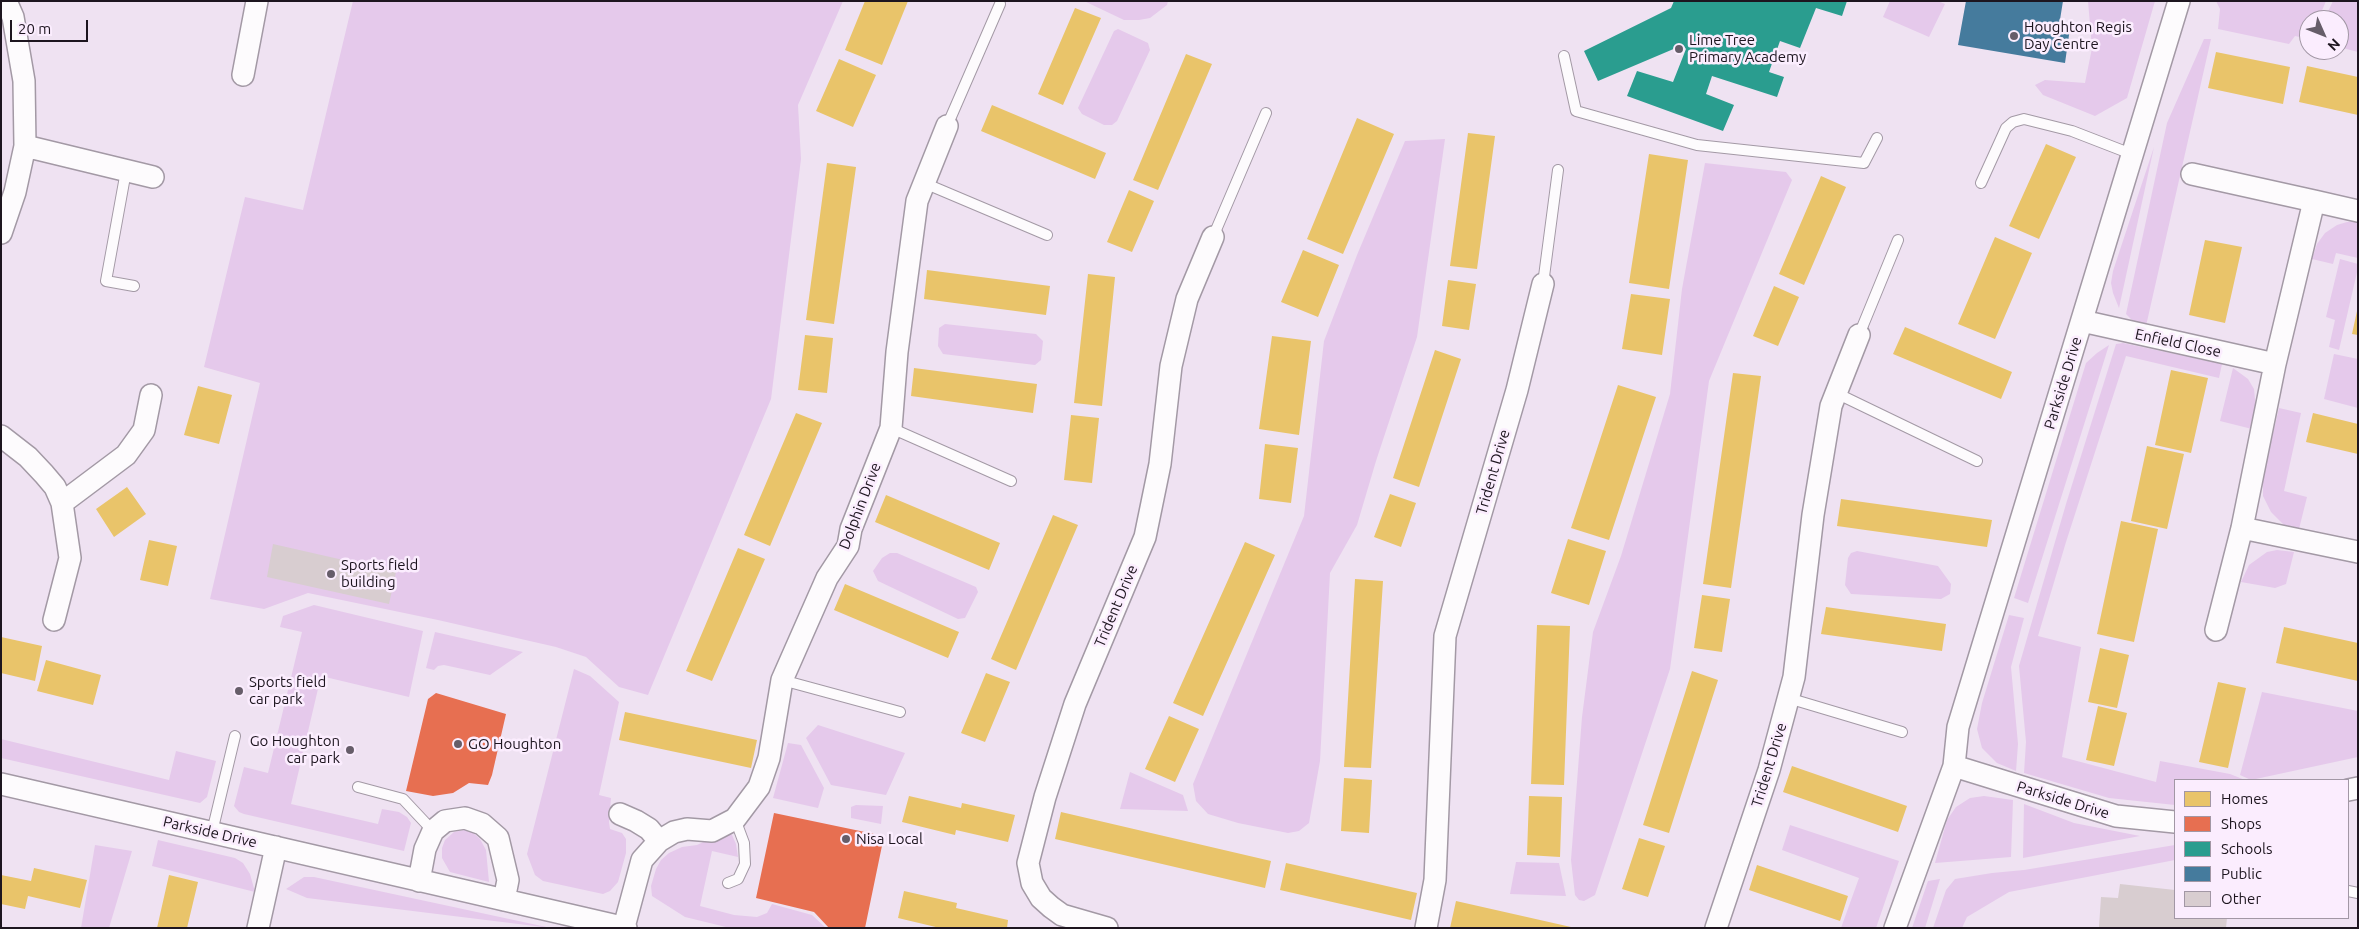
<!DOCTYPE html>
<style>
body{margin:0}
#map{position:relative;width:2359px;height:929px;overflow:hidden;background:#efe2f2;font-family:Ubuntu,sans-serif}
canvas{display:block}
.frame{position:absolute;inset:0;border:2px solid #1d151f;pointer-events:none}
.legend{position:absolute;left:2174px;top:779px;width:175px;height:140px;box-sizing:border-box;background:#fbedfe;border:1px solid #a297a5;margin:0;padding:6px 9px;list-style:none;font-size:15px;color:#1d151f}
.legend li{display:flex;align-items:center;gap:10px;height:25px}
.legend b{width:25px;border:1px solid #a297a5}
.north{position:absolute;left:2299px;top:10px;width:50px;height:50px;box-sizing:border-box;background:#fbedfe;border:1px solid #a297a5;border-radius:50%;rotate:134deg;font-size:14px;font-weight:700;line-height:20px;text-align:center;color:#1d151f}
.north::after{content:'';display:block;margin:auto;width:18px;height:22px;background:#665d69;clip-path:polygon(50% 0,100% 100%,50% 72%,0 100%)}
.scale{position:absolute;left:10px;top:20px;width:78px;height:22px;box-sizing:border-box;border:2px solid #1d151f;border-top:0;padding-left:6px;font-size:15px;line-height:18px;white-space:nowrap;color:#1d151f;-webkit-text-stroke:4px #fbedfe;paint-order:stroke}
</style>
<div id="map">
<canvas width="2359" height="929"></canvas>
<div class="frame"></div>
<ul class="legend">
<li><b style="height:14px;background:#e9c46a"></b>Homes</li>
<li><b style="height:14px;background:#e76f51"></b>Shops</li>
<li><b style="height:14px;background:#2a9d8f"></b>Schools</li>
<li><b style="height:14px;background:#457b9d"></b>Public</li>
<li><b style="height:14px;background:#d8cdd0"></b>Other</li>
</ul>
<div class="north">N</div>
<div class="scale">20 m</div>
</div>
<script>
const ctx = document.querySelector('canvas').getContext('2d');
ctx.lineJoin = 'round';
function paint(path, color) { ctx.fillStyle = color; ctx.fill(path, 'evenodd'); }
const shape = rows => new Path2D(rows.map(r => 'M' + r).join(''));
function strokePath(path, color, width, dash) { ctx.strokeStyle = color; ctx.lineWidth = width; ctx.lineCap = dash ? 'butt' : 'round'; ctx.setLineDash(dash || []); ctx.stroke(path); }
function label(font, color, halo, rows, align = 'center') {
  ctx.font = font + ' Ubuntu,sans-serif'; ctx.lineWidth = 5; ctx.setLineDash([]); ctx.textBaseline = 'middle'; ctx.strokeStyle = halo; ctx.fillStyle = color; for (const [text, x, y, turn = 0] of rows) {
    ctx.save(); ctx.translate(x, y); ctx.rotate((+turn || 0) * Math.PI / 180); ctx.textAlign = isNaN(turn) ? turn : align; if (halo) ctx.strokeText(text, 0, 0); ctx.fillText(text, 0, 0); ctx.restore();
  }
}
const green = shape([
 [353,1,843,1,798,105,801,159,771,399,648,695,619,687,586,657,556,647,438,620,308,593,264,609,210,599,260,383,204,367,245,197,303,210],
 [1084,1,1168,1,1167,5,1150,18,1139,20,1124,20],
 [1890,1,1938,1,1945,4,1929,37,1883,17],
 [2088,1,2155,1,2127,98,2095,116,2043,95,2035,85,2045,80,2085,83,2092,48],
 [2216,1,2326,1,2318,20,2309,20,2309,39,2295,36,2289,44,2218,29,2220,9],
 [2333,1,2358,1,2358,52,2339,47,2339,20,2324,20],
 [1118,29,1148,43,1150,50,1117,121,1112,125,1104,125,1082,114,1078,108,1114,31],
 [2204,39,2211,39,2146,326,2133,321,2126,314,2167,123],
 [1445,139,1417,337,1376,461,1357,525,1330,573,1320,761,1309,823,1299,831,1288,833,1238,823,1208,814,1196,801,1193,784,1304,516,1324,341,1357,255,1405,141],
 [2154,147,2119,308,2113,293,2111,283,2113,271],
 [1705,163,1786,172,1792,180,1709,381,1670,669,1595,895,1584,901,1579,900,1575,895,1571,860,1582,717,1593,632,1621,556,1670,394,1682,289],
 [2347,222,2358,222,2358,258,2336,253,2333,264,2312,259,2317,244,2325,233,2337,225],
 [2340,259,2358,264,2358,268,2339,350,2329,347,2335,320,2326,317],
 [945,324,1036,334,1043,341,1041,360,1035,365,943,354,938,346,939,328],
 [2123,343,2222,364,2219,378,2126,356,2066,542,2038,636,2081,647,2062,757,2156,782,2160,761,2230,774,2245,780,2175,780,2175,805,2109,798,2024,773,2026,742,2019,666,2066,504,2116,344],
 [2109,345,2028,603,2014,598,2086,363,2097,353],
 [2334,354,2358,359,2358,408,2324,399],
 [2233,368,2248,379,2254,389,2256,410,2252,429,2220,421],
 [2279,408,2301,413,2284,491,2307,497,2299,529,2284,525,2271,512,2263,496,2263,476],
 [2277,550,2294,552,2286,584,2275,588,2241,582,2249,565,2267,552],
 [1857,551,1938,566,1951,584,1950,594,1941,599,1851,594,1845,585,1848,558,1851,553],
 [890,553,897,553,976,587,978,592,965,618,958,619,878,581,873,571,882,558],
 [314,605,423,631,409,697,321,676,291,804,378,824,382,809,399,812,407,817,411,823,404,851,244,814,239,812,234,806,244,767,268,773,302,632,280,627,283,616],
 [2009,615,2024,618,2011,667,2018,744,2016,771,1997,763,1982,748,1977,729,1982,703],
 [435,632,523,652,490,675,444,665,438,666,434,670,426,668],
 [574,669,590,676,619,702,599,795,611,798,609,822,610,829,622,833,626,839,626,853,618,882,610,891,603,894,543,881,535,875,527,854],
 [2262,692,2358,711,2358,757,2251,780,2240,775],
 [818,725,905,753,886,795,831,785,806,738],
 [1,739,169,780,176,751,216,761,207,797,200,803,1,758],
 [788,743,801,745,824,788,818,808,773,798],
 [1130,772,1183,795,1188,811,1120,809],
 [1984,796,2013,800,2011,857,1935,863,1947,820,1956,807,1970,798],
 [2024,804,2074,823,2140,836,2023,858],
 [856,805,883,806,881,824,851,818,851,807],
 [1790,825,1899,861,1876,928,1841,928,1859,878,1782,850],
 [464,830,472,832,480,839,486,850,489,882,450,872,442,858,442,848,445,840,454,832],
 [724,832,732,835,736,844,738,857,712,851,700,906,734,915,757,917,767,913,772,904,812,915,826,928,730,928,685,917,652,896,651,886,656,869,661,860,669,853,682,847,697,845],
 [158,840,235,858,243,863,250,874,255,892,152,866],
 [95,845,132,851,109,928,81,928],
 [2175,845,2175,860,2009,892,1967,917,1962,928,1933,928,1946,890,1955,879,1992,873,2024,870],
 [1516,862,1559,863,1566,896,1510,894],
 [304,877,314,877,551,928,307,898,286,889],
 [1940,879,1925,928,1912,928,1928,881]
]);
const homes = shape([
 [865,1,908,1,882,65,845,50],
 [1075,8,1101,18,1063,105,1038,94],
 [2216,52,2290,67,2283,104,2208,88],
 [1186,54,1212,64,1158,190,1133,180],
 [839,59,876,75,853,127,816,111],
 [2307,66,2358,77,2358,115,2299,102],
 [992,105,1106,153,1095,179,981,131],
 [1357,118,1394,134,1343,254,1307,239],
 [1468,133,1495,136,1477,269,1450,266],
 [2046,144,2076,157,2039,239,2009,226],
 [1649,154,1688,160,1669,289,1629,283],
 [827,163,856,167,834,324,806,320],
 [1821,176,1846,187,1804,285,1779,274],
 [1129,190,1154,201,1132,252,1107,242],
 [1995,237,2032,253,1995,339,1958,324],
 [2205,240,2242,247,2225,323,2189,315],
 [1303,250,1339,265,1318,317,1281,302],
 [927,270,1050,286,1046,315,924,299],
 [1088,274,1115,277,1102,406,1074,403],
 [1448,280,1476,284,1469,330,1442,326],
 [1774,286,1799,297,1778,346,1753,336],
 [1631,294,1670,299,1662,355,1622,349],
 [2357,311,2358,311,2358,335,2352,334],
 [1905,327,2012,372,2001,399,1893,354],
 [805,335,833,338,827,393,798,390],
 [1272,336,1311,341,1299,435,1259,429],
 [1435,350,1461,359,1419,487,1393,478],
 [914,368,1037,384,1033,413,911,396],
 [2171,370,2208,378,2191,453,2155,445],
 [1733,373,1761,376,1731,588,1703,584],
 [1618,385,1656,397,1609,540,1571,528],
 [198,386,232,395,219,444,184,435],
 [796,413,822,423,770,546,744,535],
 [2313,413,2358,424,2358,454,2306,442],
 [1071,415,1099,418,1092,483,1064,480],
 [1265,444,1298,448,1291,503,1259,499],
 [2147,446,2184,454,2167,529,2131,521],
 [127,487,146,514,114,537,96,509],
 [1390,494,1416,503,1401,547,1374,537],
 [886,495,1000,543,989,570,875,522],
 [1841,499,1992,520,1987,547,1837,526],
 [1053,515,1078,525,1016,670,991,659],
 [2121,521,2158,529,2134,642,2097,634],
 [1568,539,1606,551,1589,605,1551,593],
 [149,540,177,546,168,586,140,580],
 [1245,542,1275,555,1203,716,1173,703],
 [738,548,765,559,712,681,686,671],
 [1355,579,1383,581,1371,768,1344,767],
 [845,584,959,632,948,658,834,610],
 [1702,595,1730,599,1722,652,1694,648],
 [1826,607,1946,624,1942,651,1821,634],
 [1537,625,1570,626,1564,785,1531,784],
 [2284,627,2358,643,2358,681,2276,663],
 [1,637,42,646,35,681,1,673],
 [2100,648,2129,655,2117,708,2088,702],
 [46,660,101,675,93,705,37,691],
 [1692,671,1718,680,1669,833,1643,825],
 [986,673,1010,682,985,742,961,733],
 [2218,682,2246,688,2228,768,2199,762],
 [2098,706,2127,713,2114,766,2086,760],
 [625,712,757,740,751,768,619,740],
 [1169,716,1199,729,1175,782,1145,769],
 [1792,766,1907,806,1898,832,1783,792],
 [1344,778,1372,780,1369,833,1341,831],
 [909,796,961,808,962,803,1015,815,1008,842,956,830,955,835,902,822],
 [1529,796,1562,797,1560,857,1527,855],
 [1061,812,1271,861,1265,888,1055,839],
 [1639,838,1665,846,1648,897,1622,889],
 [1286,863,1417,893,1411,920,1280,890],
 [1757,865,1848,896,1840,921,1749,890],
 [34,868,87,880,80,908,28,896,25,909,1,904,1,875,31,881],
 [169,875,198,882,187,928,157,928],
 [904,891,957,903,956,908,1008,920,1007,928,940,928,898,918],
 [1456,901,1571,927,1571,928,1450,928]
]);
const shops = shape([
 [436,693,506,714,492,775,488,785,469,783,453,793,433,796,406,791,428,699],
 [774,813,884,836,865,928,829,928,814,912,756,898]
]);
const schools = shape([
 [1674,1,1847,1,1842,16,1816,8,1800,48,1780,41,1769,72,1784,77,1777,97,1712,76,1706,94,1734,105,1723,131,1627,96,1637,71,1673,82,1686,49,1683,45,1598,81,1584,51,1671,8]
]);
const public = shape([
 [1966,1,2063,1,2059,26,2070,28,2065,63,1958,45]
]);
const building = shape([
 [273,544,396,572,389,604,267,577],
 [2120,884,2175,890,2175,918,2227,918,2226,928,2099,927,2101,897,2118,898]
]);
const lane = shape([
 [1564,56,1576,111,1697,145,1864,163,1877,138],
 [947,126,1000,4],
 [126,171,106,281,134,286],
 [924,183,1047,235],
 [1981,183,2006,128,2013,122,2024,119,2072,131,2134,155],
 [1213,237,1266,113],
 [1543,284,1558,170],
 [1859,335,1898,240],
 [1836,393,1977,461],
 [891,428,1011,481],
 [782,680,900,712],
 [1788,698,1902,732],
 [358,787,403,799,433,831],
 [212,832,235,736],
 [728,883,738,879,745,864,744,843,735,819],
 [2348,891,2358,893]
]);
const street = shape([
 [243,75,257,1],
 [25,146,153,177],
 [2192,174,2314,201],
 [1,233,15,192,25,146,24,81,13,17,6,1],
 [2082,321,2275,364],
 [1,436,28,457,44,474,55,487,62,503,70,558,54,620],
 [62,503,126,455,144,430,151,395],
 [2242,528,2358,552],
 [2216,630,2242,528,2275,364,2314,201,2358,211],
 [1954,766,2116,816,2175,822],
 [1,784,626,928],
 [2348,790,2358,788],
 [620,814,636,821,649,829,659,841],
 [419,881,425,849,433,831,445,821,465,818,482,824,498,838,508,880,504,900],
 [624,927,642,860,659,841,674,832,687,829,712,831,735,819,759,787,769,758,782,680,827,578,848,546,851,529,891,428,897,352,917,201,947,126],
 [258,928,276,847],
 [1107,928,1062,915,1051,907,1041,898,1032,883,1028,863,1045,797,1075,704,1145,537,1160,464,1171,366,1187,299,1213,237],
 [1426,928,1435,880,1445,636,1517,390,1543,284],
 [1716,928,1769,770,1794,677,1813,515,1831,406,1859,335],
 [1895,928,1954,766,1958,727,2179,1]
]);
const markers = [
 [2014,36,5,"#665d69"],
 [1679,49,5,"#665d69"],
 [331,574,5,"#665d69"],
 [239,691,5,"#665d69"],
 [458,744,5,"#665d69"],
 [350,750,5,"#665d69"],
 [846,839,5,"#665d69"]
];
const poiNames = [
 ["Houghton Regis",2024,27],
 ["Day Centre",2024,44],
 ["Lime Tree",1689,40],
 ["Primary Academy",1689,57],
 ["Sports field",341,565],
 ["building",341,582],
 ["Sports field",249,682],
 ["car park",249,699],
 ["Go Houghton",340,741,"right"],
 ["car park",340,758,"right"],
 ["GO Houghton",468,744],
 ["Nisa Local",856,839]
];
const streetNames = [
 ["Enfield Close",2178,343,12],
 ["Parkside Drive",2063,383,-73],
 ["Trident Drive",1493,472,-74],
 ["Dolphin Drive",860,506,-69],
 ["Trident Drive",1116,606,-67],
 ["Trident Drive",1769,765,-73],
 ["Parkside Drive",2063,800,17],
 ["Parkside Drive",210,832,13]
];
paint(green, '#e5c9eb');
paint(homes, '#e9c46a');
paint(shops, '#e76f51');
paint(schools, '#2a9d8f');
paint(public, '#457b9d');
paint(building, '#d8cdd0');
strokePath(lane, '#a399a5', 12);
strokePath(street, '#a399a5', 24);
strokePath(lane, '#fdfbfd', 10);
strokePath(street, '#fdfbfd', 21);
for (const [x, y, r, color] of markers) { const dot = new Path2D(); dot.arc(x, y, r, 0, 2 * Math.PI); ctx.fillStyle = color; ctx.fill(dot); strokePath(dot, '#fbedfe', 2); }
label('15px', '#1d151f', '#fbedfe', poiNames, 'left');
label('15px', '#1d151f', '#fbedfe', streetNames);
</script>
